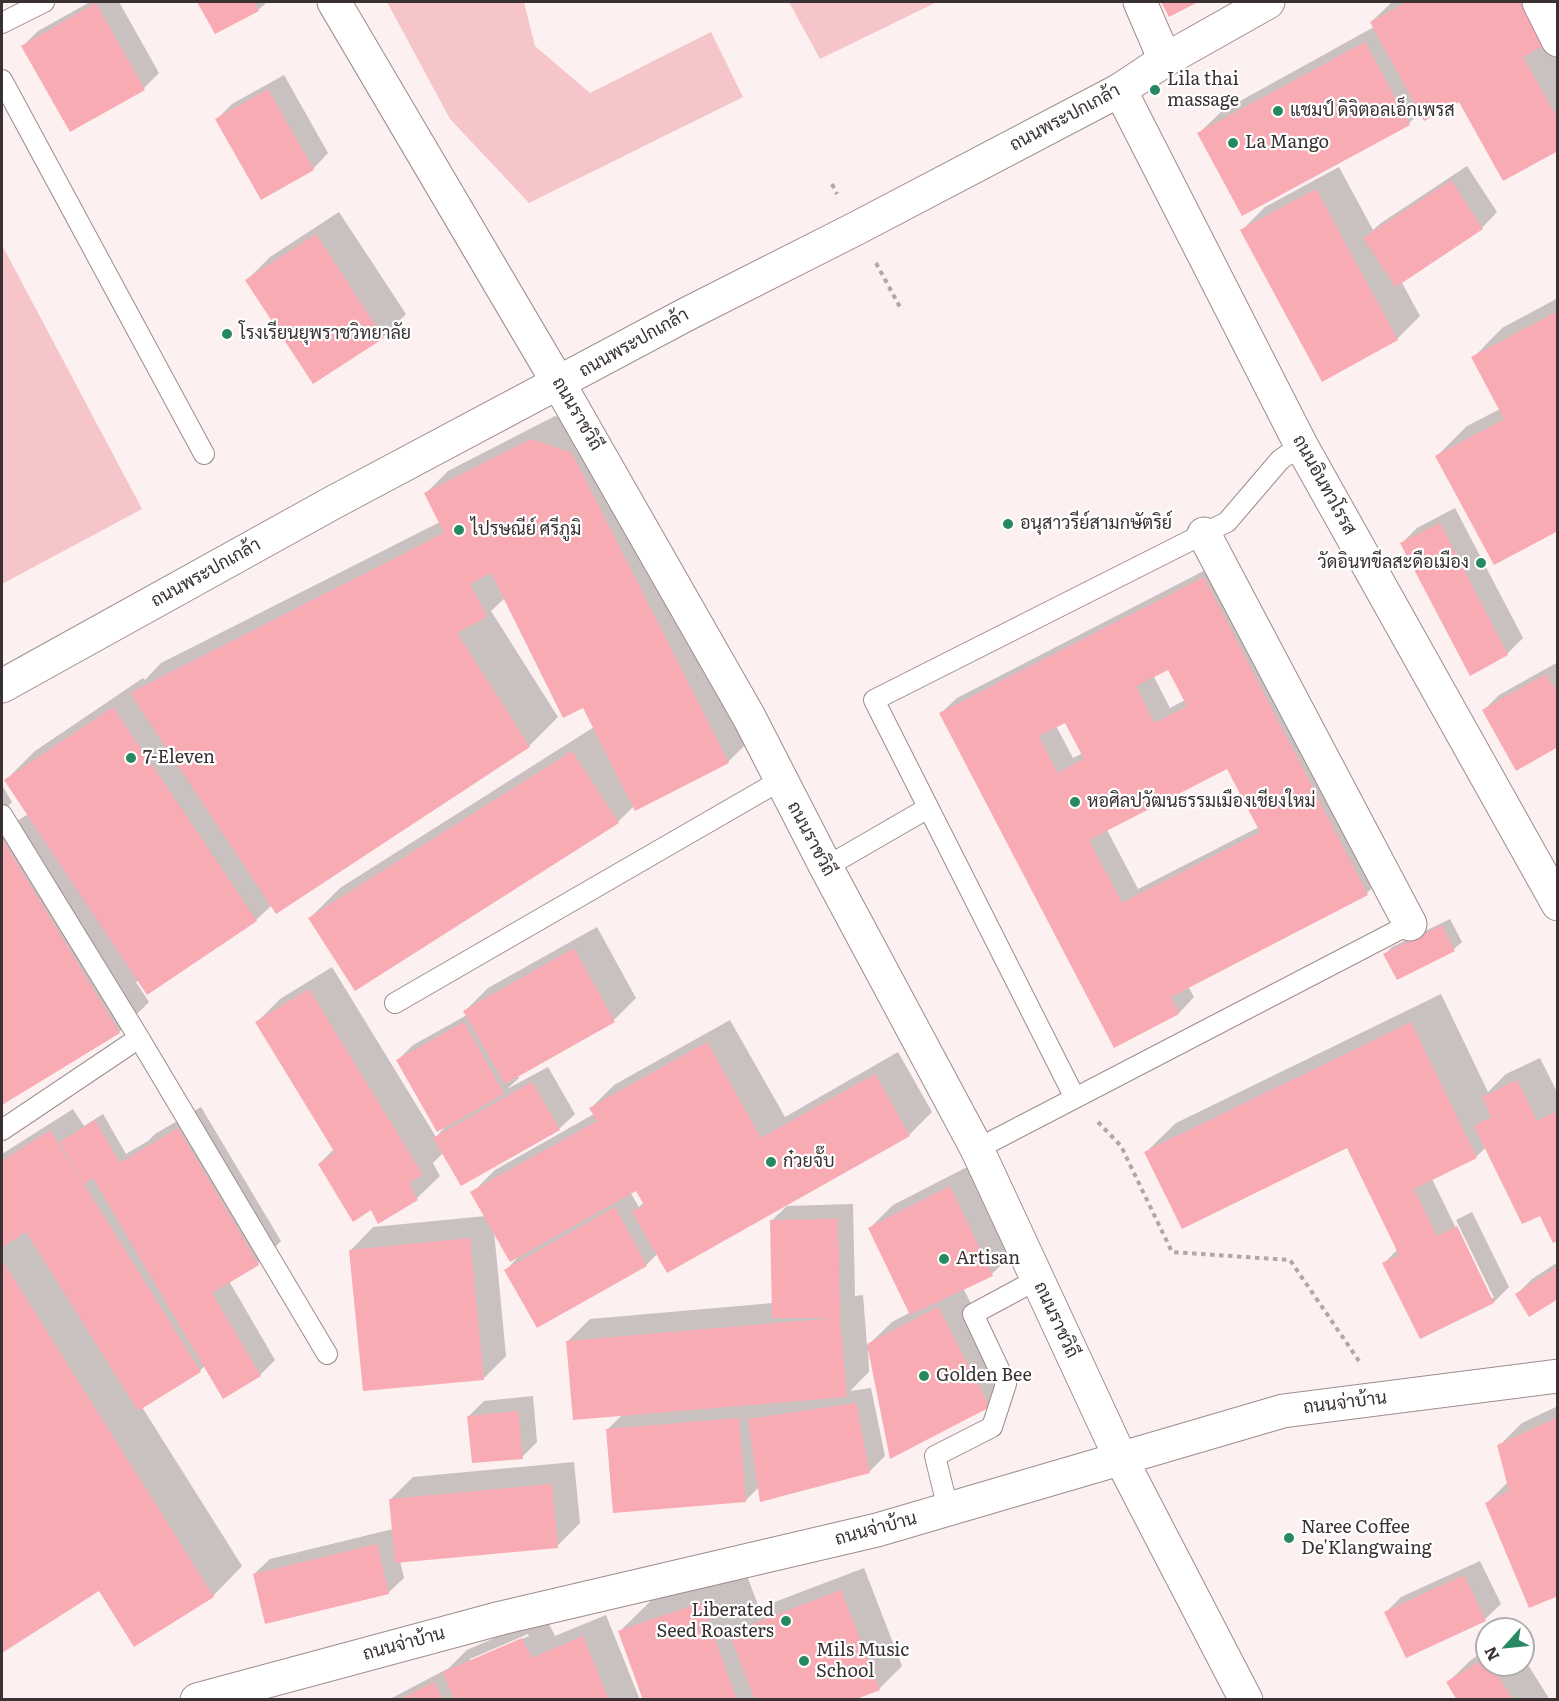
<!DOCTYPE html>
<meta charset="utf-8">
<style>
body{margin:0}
#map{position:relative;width:1559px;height:1701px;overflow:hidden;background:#fcf0f1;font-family:Literata,serif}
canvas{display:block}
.frame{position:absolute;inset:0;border:3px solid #393132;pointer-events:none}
.north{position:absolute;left:1475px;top:1617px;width:60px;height:60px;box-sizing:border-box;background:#fff;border:2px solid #b0adad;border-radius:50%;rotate:243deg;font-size:16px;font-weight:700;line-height:24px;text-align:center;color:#393132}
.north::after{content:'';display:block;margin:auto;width:21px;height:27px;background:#278962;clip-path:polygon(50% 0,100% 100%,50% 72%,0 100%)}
</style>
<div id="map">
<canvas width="1559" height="1701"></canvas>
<div class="frame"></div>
<div class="north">N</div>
</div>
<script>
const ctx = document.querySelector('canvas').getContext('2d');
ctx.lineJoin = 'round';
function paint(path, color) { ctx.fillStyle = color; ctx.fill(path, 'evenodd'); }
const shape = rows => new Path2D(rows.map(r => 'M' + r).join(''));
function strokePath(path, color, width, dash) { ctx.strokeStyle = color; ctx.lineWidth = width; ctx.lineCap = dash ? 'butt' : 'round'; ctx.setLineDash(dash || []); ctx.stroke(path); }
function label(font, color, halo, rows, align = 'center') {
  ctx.font = font + ' Literata,Sarabun,serif'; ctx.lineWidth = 4.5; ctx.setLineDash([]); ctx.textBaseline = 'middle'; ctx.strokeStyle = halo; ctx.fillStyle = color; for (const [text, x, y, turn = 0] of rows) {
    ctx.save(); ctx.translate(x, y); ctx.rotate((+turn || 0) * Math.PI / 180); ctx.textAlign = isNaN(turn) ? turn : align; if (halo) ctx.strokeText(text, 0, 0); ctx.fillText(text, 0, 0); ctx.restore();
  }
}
const green = shape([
 [387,2,524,2,535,46,590,93,711,32,743,97,529,203,450,119],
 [789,2,937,2,820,59],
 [2,245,142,509,2,584]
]);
const shadow = shape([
 [90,2,119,2,159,73,144,88,23,46,38,31],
 [199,2,267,2,258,10,216,32],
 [1392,2,1558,2,1558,149,1460,100,1421,112,1409,123,1199,133,1222,111,1374,27,1371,22],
 [284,75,328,153,313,169,216,120,232,104],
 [1467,166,1497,212,1482,228,1401,281,1420,316,1397,339,1323,380,1242,230,1265,207,1339,167,1373,230,1381,223],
 [339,212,406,314,383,337,247,280,270,257],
 [1558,298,1558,530,1437,456,1467,426,1500,409,1473,358,1502,328],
 [555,416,595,431,751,739,728,762,634,806,618,822,310,918,340,888,594,727,584,706,505,598,491,611,558,717,529,746,272,905,256,920,136,982,149,1002,119,1032,2,1103,2,831,28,814,6,780,35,751,143,678,145,680,161,663,440,522,426,493,448,471],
 [1455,508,1523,638,1507,654,1402,543,1417,528],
 [1219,563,1382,878,1367,893,1188,986,1194,997,1179,1013,1114,1046,941,713,957,698],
 [1168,668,1185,700,1170,708,1153,675],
 [1066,721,1083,753,1073,758,1056,726],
 [1228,767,1259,827,1138,889,1107,830],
 [1558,662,1558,746,1484,710,1499,695],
 [2,785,12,802,2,812],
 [1450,919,1462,942,1454,949,1397,978,1385,954,1392,947],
 [597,927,636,998,614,1020,517,1075,519,1078,507,1089,548,1067,575,1114,559,1129,461,1184,443,1153,433,1163,440,1176,417,1198,379,1222,371,1208,319,1164,334,1149,257,1022,280,999,332,967,436,1137,445,1127,398,1060,413,1045,467,1015,465,1011,488,988],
 [1441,994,1488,1092,1506,1074,1540,1058,1558,1094,1558,1239,1540,1214,1486,1147,1476,1157,1432,1179,1490,1298,1494,1298,1456,1220,1472,1212,1509,1287,1494,1302,1384,1263,1398,1249,1347,1146,1146,1152,1176,1123],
 [730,1020,785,1117,898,1052,932,1112,909,1135,657,1254,646,1265,538,1326,506,1270,520,1255,494,1231,506,1356,483,1379,351,1250,373,1227,486,1216,472,1193,495,1170,594,1114,591,1108,614,1085],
 [637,1189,644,1202,639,1207,630,1192],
 [201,1107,281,1241,258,1264,229,1281,275,1360,260,1375,205,1365,200,1371,142,1407,242,1566,213,1596,99,1589,2,1651,2,1154,73,1109,84,1126,103,1114,126,1154,148,1141,155,1134],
 [973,1164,1015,1251,992,1274,963,1288,1012,1383,989,1406,868,1349,869,1372,850,1391,871,1388,885,1456,869,1472,759,1487,746,1500,607,1430,623,1414,567,1342,590,1319,773,1303,771,1221,787,1206,853,1204,855,1296,863,1295,867,1346,892,1322,911,1312,870,1228,893,1205],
 [1558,1262,1558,1297,1517,1294,1532,1279],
 [533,1396,537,1442,522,1457,469,1416,484,1401],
 [1558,1406,1558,1594,1487,1503,1508,1482,1499,1446,1522,1423],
 [574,1462,580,1523,557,1546,400,1561,404,1578,388,1593,254,1574,270,1559,393,1529,390,1500,413,1477],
 [1480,1561,1501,1604,1485,1619,1407,1656,1386,1612,1401,1597],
 [742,1562,759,1608,864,1568,902,1666,879,1689,850,1700,645,1700,620,1631,661,1591],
 [606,1615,640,1700,388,1700,449,1668,467,1650,545,1616,555,1636],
 [528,1634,529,1636,470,1662,470,1659],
 [1487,1649,1487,1665,1523,1665,1523,1657,1550,1700,1459,1700,1448,1682,1471,1660]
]);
const building = shape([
 [197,2,254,2,259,11,215,34],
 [1161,2,1198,2,1169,17],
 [1407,2,1525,2,1548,43,1523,57,1558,119,1558,151,1503,181,1459,102,1424,121,1370,22],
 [96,3,145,90,70,132,21,46],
 [1365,42,1410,125,1242,216,1197,133],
 [268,89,314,170,261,200,215,119],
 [1451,180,1483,229,1396,287,1363,238],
 [1316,189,1398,340,1322,382,1240,230],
 [316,234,384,338,313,384,245,280],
 [1558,311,1558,531,1494,565,1435,456,1504,419,1471,357],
 [531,439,572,453,729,763,635,811,583,708,563,718,491,573,470,584,487,617,457,633,530,747,276,914,130,693,444,533,424,493],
 [1440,523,1508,655,1470,676,1400,543],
 [1204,577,1368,895,1171,997,1179,1014,1114,1048,939,713],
 [1168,670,1187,706,1154,723,1136,686],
 [1065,723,1084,759,1057,773,1039,736],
 [1227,769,1260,832,1122,903,1089,840],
 [1546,674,1558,694,1558,747,1516,771,1482,710],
 [113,707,257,921,147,995,4,780],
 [572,751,619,823,355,991,308,918],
 [3,840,120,1033,2,1105,2,841],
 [1442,925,1455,951,1397,980,1383,954],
 [574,948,615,1022,505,1084,463,1011],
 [309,989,423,1175,409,1183,418,1200,378,1224,371,1210,353,1222,318,1164,335,1153,255,1022],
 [464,1022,504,1094,437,1132,396,1060],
 [1411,1022,1477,1158,1414,1189,1437,1236,1457,1226,1494,1303,1420,1339,1382,1263,1399,1255,1347,1148,1182,1229,1144,1152],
 [707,1042,761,1138,875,1074,910,1136,667,1273,632,1212,644,1205,636,1191,510,1262,470,1192,597,1121,589,1108],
 [1517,1080,1537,1121,1558,1111,1558,1241,1553,1243,1540,1216,1522,1224,1474,1126,1491,1117,1482,1097],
 [532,1082,560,1130,461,1186,433,1138],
 [95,1120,120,1163,178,1128,259,1265,212,1293,261,1376,223,1399,93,1178,84,1184,60,1142],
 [50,1130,201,1372,138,1411,26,1232,2,1247,2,1161],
 [950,1186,993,1276,910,1315,868,1228],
 [615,1207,647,1266,537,1328,504,1270],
 [838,1219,840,1318,847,1397,573,1420,566,1341,835,1318,772,1318,770,1220],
 [470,1238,484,1380,363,1391,349,1250],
 [2,1260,214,1597,134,1647,99,1591,2,1653],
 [1558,1266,1558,1299,1529,1317,1515,1294],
 [938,1307,990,1407,890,1459,867,1344],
 [856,1403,870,1473,760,1502,748,1419],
 [518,1411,523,1459,472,1463,467,1416],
 [1558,1417,1558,1596,1529,1608,1485,1503,1509,1491,1497,1445],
 [739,1418,746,1502,613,1513,606,1429],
 [552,1484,558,1548,395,1563,389,1499],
 [377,1544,389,1594,265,1624,253,1574],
 [1464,1575,1486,1621,1406,1658,1384,1612],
 [841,1590,880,1690,854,1700,755,1700,729,1633],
 [702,1602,737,1700,643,1700,618,1631],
 [583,1636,609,1700,454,1700,443,1672,522,1638,532,1658],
 [1486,1657,1487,1665,1491,1665,1513,1700,1457,1700,1446,1682],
 [434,1682,443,1700,399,1700]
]);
const path = shape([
 [832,184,837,194],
 [876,263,901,309],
 [1098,1122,1121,1146,1172,1252,1290,1260,1359,1361]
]);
const lane = shape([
 [2,23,44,2],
 [2,80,204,454],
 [2,815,139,1038,327,1354],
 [826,867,928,808],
 [395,1003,781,780],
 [1075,1098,874,700,1227,522,1280,460,1301,445],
 [2,1130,139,1038],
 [977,1149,1410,924],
 [948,1509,935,1456,992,1427,1006,1384,973,1314,1038,1279]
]);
const street = shape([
 [1140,2,1165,60],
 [1539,2,1558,40],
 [1120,90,1301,445,1558,904],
 [559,384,749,717,826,867,977,1149,1121,1459,1246,1700],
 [1204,534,1410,924],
 [197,1700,501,1618,877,1530,1283,1411,1558,1376]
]);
const secondary = shape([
 [334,2,559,384],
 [2,686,334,502,687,314,857,228,1120,90,1165,60,1268,2]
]);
const markers = [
 [1155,90,6,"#278962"],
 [1278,111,6,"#278962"],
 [1233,143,6,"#278962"],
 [227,334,6,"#278962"],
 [1008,524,6,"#278962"],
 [459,530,6,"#278962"],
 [1481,563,6,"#278962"],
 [131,758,6,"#278962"],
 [1075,802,6,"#278962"],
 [771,1162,6,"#278962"],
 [944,1259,6,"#278962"],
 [924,1376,6,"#278962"],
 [1289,1538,6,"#278962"],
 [786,1621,6,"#278962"],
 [804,1661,6,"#278962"]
];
const poiNames = [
 ["Lila thai",1167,80],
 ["massage",1167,101],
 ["แชมป์ ดิจิตอลเอ็กเพรส",1290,111],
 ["La Mango",1245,143],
 ["โรงเรียนยุพราชวิทยาลัย",239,334],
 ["อนุสาวรีย์สามกษัตริย์",1020,524],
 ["ไปรษณีย์ ศรีภูมิ",471,530],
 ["วัดอินทขีลสะดือเมือง",1469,563,"right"],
 ["7-Eleven",143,758],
 ["หอศิลปวัฒนธรรมเมืองเชียงใหม่",1087,802],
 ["ก๋วยจั๊บ",783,1162],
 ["Artisan",956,1259],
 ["Golden Bee",936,1376],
 ["Naree Coffee",1301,1528],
 ["De'Klangwaing",1301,1549],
 ["Liberated",774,1611,"right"],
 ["Seed Roasters",774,1632,"right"],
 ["Mils Music",816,1651],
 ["School",816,1672]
];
const streetNames = [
 ["ถนนพระปกเกล้า",1065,118,-28],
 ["ถนนพระปกเกล้า",634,343,-29],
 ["ถนนราชวิถี",577,414,60],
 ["ถนนอินทวโรรส",1324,485,61],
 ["ถนนพระปกเกล้า",206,573,-29],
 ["ถนนราชวิถี",811,839,62],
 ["ถนนราชวิถี",1056,1320,65],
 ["ถนนจ่าบ้าน",1345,1403,-7],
 ["ถนนจ่าบ้าน",876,1529,-15],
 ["ถนนจ่าบ้าน",404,1644,-15]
];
paint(green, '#f6c5ca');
paint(shadow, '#0003');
paint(building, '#f9abb3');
strokePath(lane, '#9f8c8d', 22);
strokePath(street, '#9f8c8d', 35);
strokePath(secondary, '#9f8c8d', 35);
strokePath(path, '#b1a7a8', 4, [4.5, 4.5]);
strokePath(lane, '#fff', 20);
strokePath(street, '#fff', 33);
strokePath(secondary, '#fff', 33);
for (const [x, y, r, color] of markers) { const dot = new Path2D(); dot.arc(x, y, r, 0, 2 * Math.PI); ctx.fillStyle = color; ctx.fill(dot); strokePath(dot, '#fff', 2); }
label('18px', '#393132', '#fff', poiNames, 'left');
label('18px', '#393132', '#fff', streetNames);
</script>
